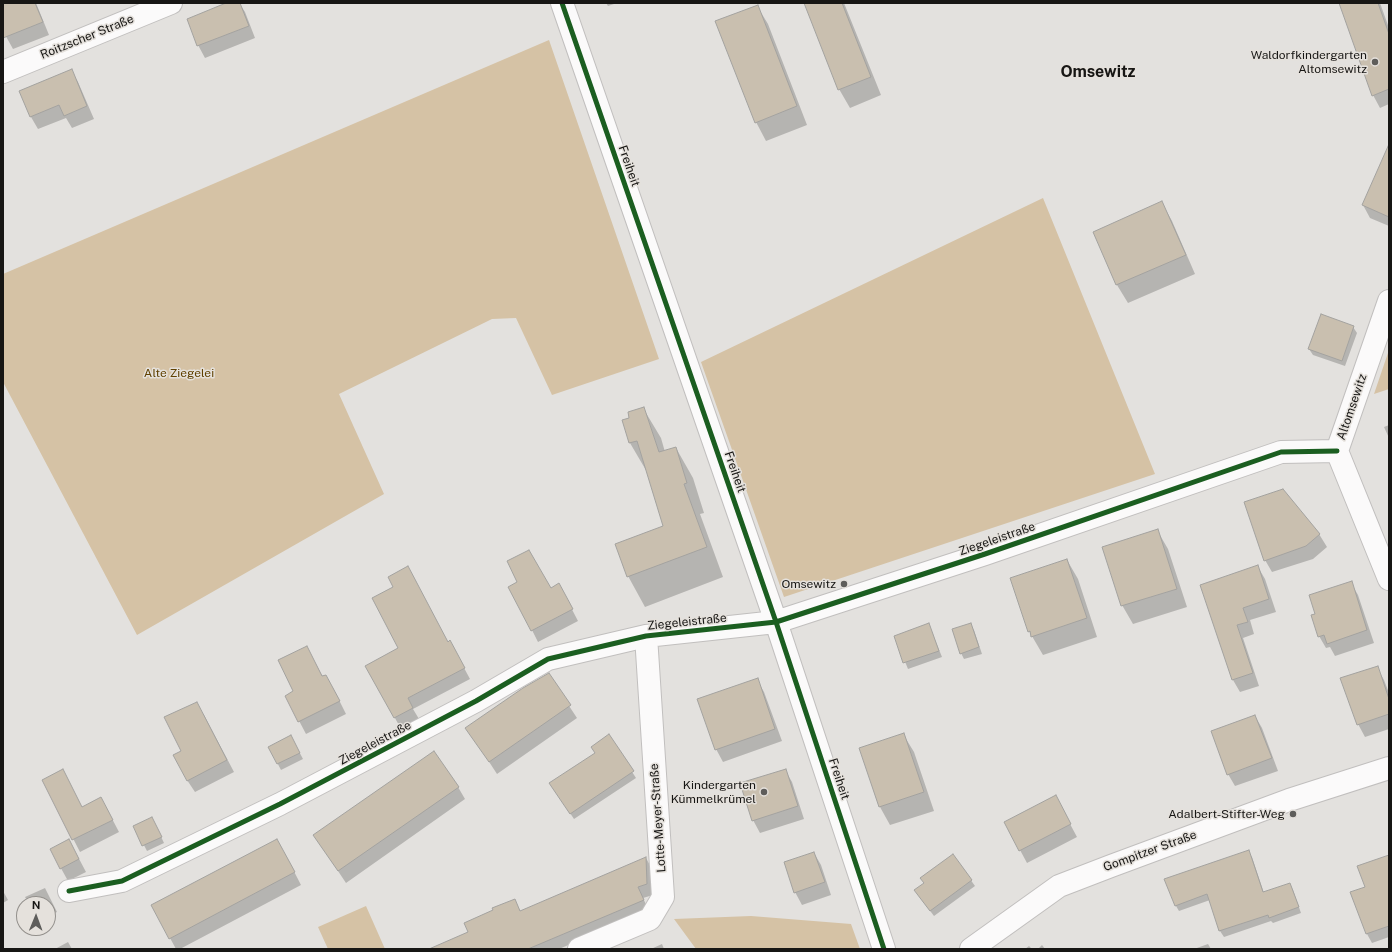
<!DOCTYPE html>
<meta charset="utf-8">
<style>
body{margin:0}
#map{position:relative;width:1392px;height:952px;overflow:hidden;background:#e3e1de;font-family:"Public Sans",sans-serif}
canvas{display:block}
.frame{position:absolute;inset:0;border:4px solid #171614;pointer-events:none}
.north{position:absolute;left:16px;top:896px;width:40px;height:40px;box-sizing:border-box;background:#e5e1dc;border:1px solid #93908c;border-radius:50%;rotate:1deg;font-size:11px;font-weight:700;line-height:16px;text-align:center;color:#171614}
.north::after{content:'';display:block;margin:auto;width:14px;height:18px;background:#5e5d5b;clip-path:polygon(50% 0,100% 100%,50% 72%,0 100%)}
</style>
<div id="map">
<canvas width="1392" height="952"></canvas>
<div class="frame"></div>
<div class="north">N</div>
</div>
<script>
const ctx = document.querySelector('canvas').getContext('2d');
ctx.lineJoin = 'round';
function paint(path, color) { ctx.fillStyle = color; ctx.fill(path, 'evenodd'); }
const shape = rows => new Path2D(rows.map(r => 'M' + r).join(''));
function strokePath(path, color, width, dash) { ctx.strokeStyle = color; ctx.lineWidth = width; ctx.lineCap = dash ? 'butt' : 'round'; ctx.setLineDash(dash || []); ctx.stroke(path); }
function label(font, color, halo, rows, align = 'center') {
  ctx.font = font + ' "Public Sans",sans-serif'; ctx.lineWidth = 3; ctx.setLineDash([]); ctx.textBaseline = 'middle'; ctx.strokeStyle = halo; ctx.fillStyle = color; for (const [text, x, y, turn = 0] of rows) {
    ctx.save(); ctx.translate(x, y); ctx.rotate((+turn || 0) * Math.PI / 180); ctx.textAlign = isNaN(turn) ? turn : align; if (halo) ctx.strokeText(text, 0, 0); ctx.fillText(text, 0, 0); ctx.restore();
  }
}
const green = shape([
 [549,40,659,359,552,395,516,318,492,319,339,394,384,494,137,635,3,382,3,274],
 [1043,198,1155,474,784,597,701,362],
 [1389,350,1389,389,1374,394],
 [366,906,385,949,328,949,318,927],
 [751,916,851,924,860,949,696,949,674,919]
]);
const shadow = shape([
 [5,3,36,3,49,35,13,49,3,31,3,4],
 [229,3,239,3,245,12,255,38,205,58,198,45],
 [606,3,617,3,608,6],
 [805,3,844,3,881,95,850,108,839,89],
 [1340,3,1380,3,1389,28,1389,104,1380,108,1373,95],
 [757,6,768,24,807,125,766,141,756,122],
 [71,70,78,82,94,119,72,128,66,118,38,129,31,117,20,91],
 [1389,160,1389,226,1370,218,1363,205],
 [1162,203,1172,221,1195,274,1128,303,1117,285,1094,232],
 [1353,327,1357,333,1345,366,1313,355,1309,349],
 [643,408,661,438,665,452,676,448,693,478,704,513,700,514,723,577,645,607,628,576,664,527,647,472,630,443,623,421,631,418],
 [1389,425,1389,438,1384,427],
 [1157,530,1168,549,1187,607,1133,624,1122,605],
 [1319,534,1327,547,1313,559,1272,572,1265,560],
 [1067,560,1078,579,1097,637,1043,655,1029,631],
 [1258,567,1265,579,1276,612,1250,620,1254,634,1243,638,1259,686,1240,692,1233,680,1201,585],
 [1351,583,1358,595,1374,643,1335,656,1330,647,1326,648,1319,636,1316,614],
 [551,589,565,596,578,621,538,642,532,630],
 [970,624,974,630,982,654,964,659,961,653],
 [929,625,942,657,908,669,895,637],
 [448,643,456,653,470,679,413,709,419,719,401,729,367,667,400,648],
 [307,648,323,677,333,688,346,714,306,734,286,696,295,692],
 [1377,667,1384,680,1389,693,1389,729,1365,737,1358,724],
 [548,674,577,718,497,774,467,728],
 [757,680,764,692,782,741,723,762,716,749],
 [204,715,234,772,195,792,187,780],
 [1255,716,1262,728,1278,771,1235,786,1228,774],
 [903,734,914,752,934,811,890,825,880,807,860,748],
 [609,736,636,778,574,819,554,789,596,754],
 [294,742,303,759,281,770,269,747],
 [63,770,82,808,108,811,119,832,80,852,43,780],
 [785,770,792,782,804,819,760,833,753,820],
 [458,787,465,799,346,883,314,835],
 [1062,809,1077,837,1027,863,1020,850],
 [155,824,164,843,147,851,134,826],
 [51,850,76,853,86,872,68,881],
 [284,852,301,885,180,949,176,949,170,938],
 [1248,852,1252,857,1264,893,1290,884,1293,890,1301,913,1273,923,1271,921,1224,937,1220,931,1210,900,1179,911,1176,906],
 [814,853,821,865,831,895,802,905,795,892],
 [953,855,975,886,934,916,919,896,924,883],
 [646,858,652,869,653,895,643,898,649,911,559,949,431,949,469,932,494,911,514,900,521,912],
 [1389,859,1389,937,1372,943,1367,934,1352,893,1366,887],
 [45,888,57,912,48,916,48,904,29,904,25,897],
 [3,891,8,900,3,903],
 [68,942,72,949,55,949],
 [662,944,664,949,651,949],
 [1208,944,1211,949,1194,949],
 [1042,945,1045,949,1038,949],
 [1029,946,1032,949,1025,949]
]);
const building = shape([
 [3,3,35,3,43,22,3,38,3,3],
 [226,3,240,3,249,26,197,46,187,19,226,3],
 [804,3,842,3,871,77,838,90,804,3],
 [1339,3,1378,3,1389,34,1389,89,1372,96,1339,3],
 [758,5,797,106,755,123,715,21,758,5],
 [72,69,87,106,64,116,59,105,30,117,19,91,72,69],
 [1389,144,1389,217,1362,205,1389,144],
 [1162,201,1186,255,1116,285,1093,232,1162,201],
 [1321,314,1354,326,1342,361,1308,349,1321,314],
 [644,407,659,452,676,447,687,483,684,484,707,547,627,577,615,544,663,526,637,441,629,443,622,420,629,418,628,412,644,407],
 [1283,489,1320,534,1306,546,1264,561,1244,502,1283,489],
 [1158,529,1177,589,1121,606,1102,547,1158,529],
 [529,550,551,588,559,583,573,609,531,631,508,587,517,582,507,561,529,550],
 [1067,559,1087,618,1031,637,1030,631,1028,632,1010,578,1067,559],
 [1258,565,1269,599,1243,608,1248,622,1237,625,1253,673,1232,680,1200,585,1258,565],
 [408,566,448,642,450,640,465,668,408,698,413,708,394,718,365,666,398,648,372,598,393,587,388,577,408,566],
 [1352,581,1367,630,1327,644,1324,635,1318,637,1311,615,1315,614,1309,595,1352,581],
 [929,623,939,651,903,663,894,636,929,623],
 [971,623,979,647,960,654,952,629,971,623],
 [307,646,322,676,326,675,340,701,298,722,285,696,293,691,278,660,307,646],
 [1378,666,1389,699,1389,714,1357,725,1340,678,1378,666],
 [549,673,571,705,489,762,465,728,523,688,549,673],
 [758,678,775,729,715,750,697,699,758,678],
 [197,702,227,760,187,781,173,755,181,751,164,717,197,702],
 [1255,715,1272,758,1227,775,1211,731,1255,715],
 [904,733,924,792,879,807,859,748,904,733],
 [609,734,634,771,570,814,549,783,595,753,591,747,609,734],
 [291,735,300,753,277,764,268,747,291,735],
 [434,751,459,787,338,871,313,835,434,751],
 [63,769,82,807,101,797,113,820,72,840,42,780,63,769],
 [786,769,798,806,752,821,740,783,786,769],
 [1056,795,1071,824,1019,851,1004,822,1056,795],
 [152,817,162,837,142,846,133,826,152,817],
 [69,839,79,859,60,869,50,849,69,839],
 [277,839,295,872,169,939,151,905,277,839],
 [1249,850,1263,892,1290,883,1299,907,1269,918,1268,915,1219,931,1207,894,1175,906,1164,879,1249,850],
 [814,852,825,882,794,893,784,862,814,852],
 [953,854,972,880,930,911,914,890,924,883,920,878,953,854],
 [1389,855,1389,926,1366,934,1350,892,1365,887,1357,866,1389,855],
 [646,857,647,884,638,887,644,900,528,949,429,949,468,932,464,923,493,910,492,908,515,899,520,911,646,857]
]);
const minor = shape([
 [562,3,776,622,884,949],
 [3,72,171,3],
 [1389,301,1337,451,1389,579],
 [69,891,122,881,280,804,476,701,548,659,646,636,776,622,985,554,1281,452,1337,451],
 [579,949,650,919,663,897,646,636],
 [971,949,1059,886,1111,866,1289,800,1389,768]
]);
const cycleway = shape([
 [562,3,776,622,884,949],
 [69,891,122,881,280,804,476,701,548,659,646,636,776,622,985,554,1281,452,1337,451]
]);
const markers = [
 [1375,62,4,"#5e5d5b"],
 [844,584,4,"#5e5d5b"],
 [764,792,4,"#5e5d5b"],
 [1293,814,4,"#5e5d5b"]
];
const streetNames = [
 ["Roitzscher Straße",87,37,-22],
 ["Freiheit",629,166,71],
 ["Altomsewitz",1352,407,-71],
 ["Freiheit",735,472,71],
 ["Ziegeleistraße",997,539,-19],
 ["Ziegeleistraße",687,622,-6],
 ["Ziegeleistraße",375,743,-28],
 ["Freiheit",839,779,72],
 ["Lotte-Meyer-Straße",658,818,-94],
 ["Gompitzer Straße",1150,851,-20]
];
const poiNames = [
 ["Waldorfkindergarten",1367,55],
 ["Altomsewitz",1367,69],
 ["Omsewitz",836,584],
 ["Kindergarten",756,785],
 ["Kümmelkrümel",756,799],
 ["Adalbert-Stifter-Weg",1285,814]
];
const parkNames = [
 ["Alte Ziegelei",179,373]
];
const districtNames = [
 ["Omsewitz",1098,72]
];
paint(green, '#d5c2a5');
paint(shadow, '#0003');
paint(building, '#c9bfaf');
strokePath(building, '#a3a29f', 1);
strokePath(minor, '#c1bfbe', 24);
strokePath(minor, '#fbfafa', 22);
strokePath(cycleway, '#1b5e20', 5);
for (const [x, y, r, color] of markers) { const dot = new Path2D(); dot.arc(x, y, r, 0, 2 * Math.PI); ctx.fillStyle = color; ctx.fill(dot); strokePath(dot, '#e5e1dc', 1.5); }
label('12px', '#171614', '#e5e1dc', streetNames);
label('12px', '#171614', '#e5e1dc', poiNames, 'right');
label('12px', '#604100', '#e5e1dc', parkNames);
label('bold 16px', '#171614', '#e5e1dc', districtNames);
</script>
